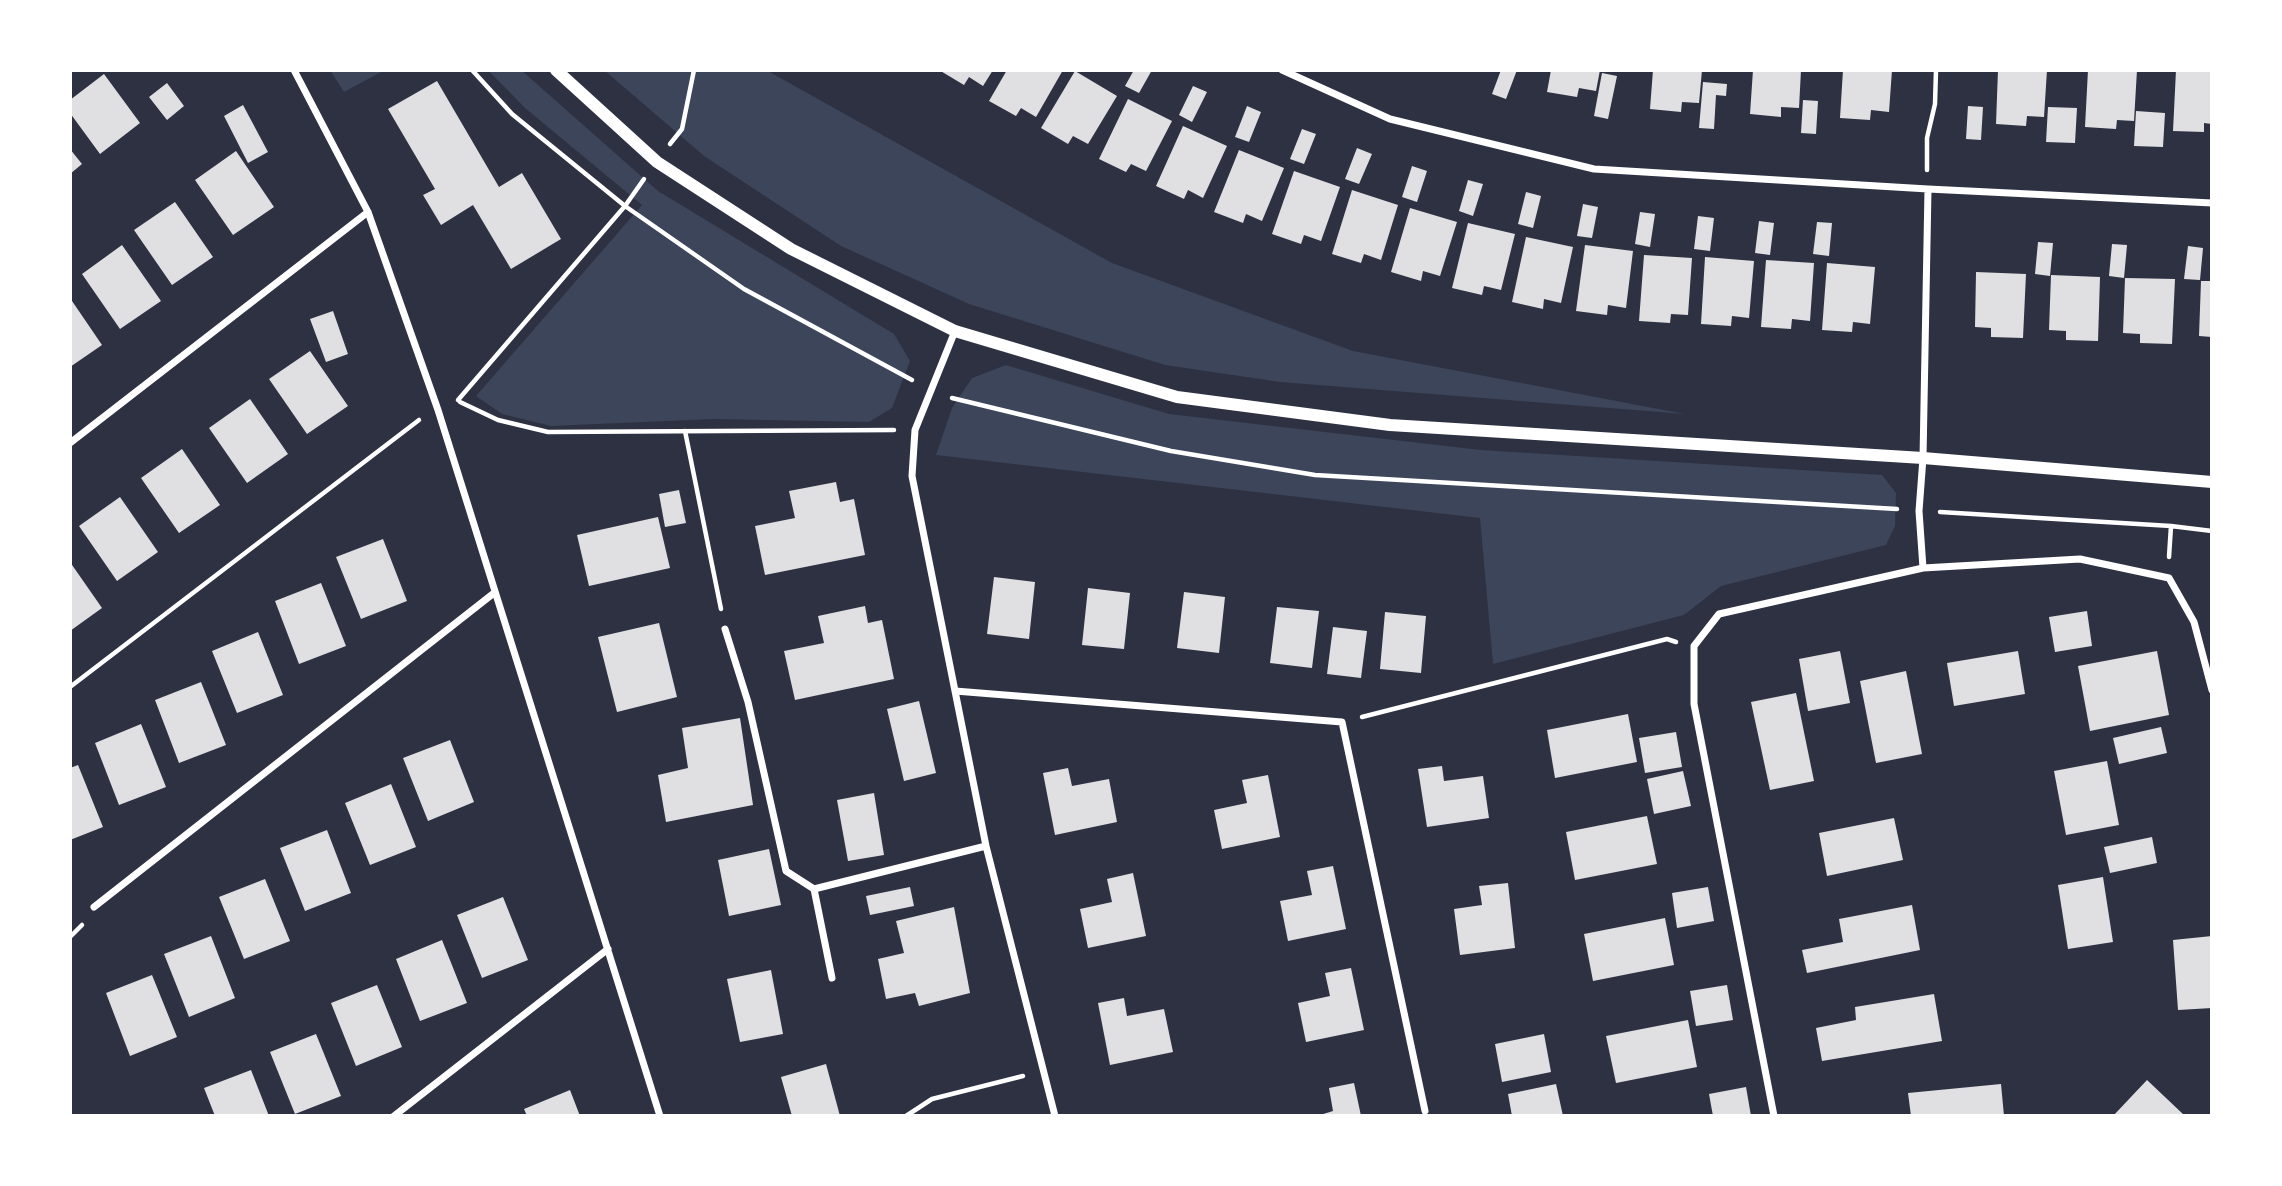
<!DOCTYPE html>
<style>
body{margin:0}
#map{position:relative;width:2282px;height:1186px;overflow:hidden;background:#2d3142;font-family:Helvetica,sans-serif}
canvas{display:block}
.frame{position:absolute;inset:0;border:72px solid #fff;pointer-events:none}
</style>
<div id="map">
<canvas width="2282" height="1186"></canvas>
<div class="frame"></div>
</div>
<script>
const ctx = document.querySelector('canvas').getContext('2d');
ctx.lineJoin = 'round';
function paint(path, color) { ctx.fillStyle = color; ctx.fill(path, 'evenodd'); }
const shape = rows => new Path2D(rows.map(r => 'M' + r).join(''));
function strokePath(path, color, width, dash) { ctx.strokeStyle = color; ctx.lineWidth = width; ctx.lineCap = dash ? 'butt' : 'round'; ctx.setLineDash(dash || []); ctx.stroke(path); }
const green = shape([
 [330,70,385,70,344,92],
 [488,70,521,70,658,191,894,334,910,361,892,408,869,422,713,419,551,426,502,414,476,396,642,205,525,108],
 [604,70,766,70,1112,263,1353,351,1685,414,1280,382,1165,365,969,304,841,246,704,156],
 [1006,365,1169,414,1481,450,1882,475,1896,493,1895,526,1886,545,1721,586,1684,615,1493,664,1480,518,936,455,952,408,972,378]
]);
const building = shape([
 [939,70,993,70,983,86,969,77,964,85],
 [1007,70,1063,70,1036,117,1021,108,1016,116,989,101],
 [1134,70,1152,70,1139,93,1125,86],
 [1501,70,1517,70,1506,99,1492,94],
 [1551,70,1600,70,1596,91,1579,88,1577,97,1547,92],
 [1653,70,1702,70,1699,103,1682,102,1681,112,1650,109],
 [1753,70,1801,70,1799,108,1781,107,1781,117,1750,114],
 [1843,70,1892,70,1889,112,1871,110,1870,120,1840,118],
 [1998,70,2047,70,2044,117,2027,116,2026,126,1996,124],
 [2088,70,2137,70,2134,121,2117,120,2116,129,2085,127],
 [2176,70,2212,70,2212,124,2204,123,2204,132,2173,131],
 [1075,71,1117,96,1088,144,1073,136,1068,144,1041,128],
 [1602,73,1617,76,1608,119,1594,116],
 [104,74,140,123,100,154,70,113,70,100],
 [437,81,499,187,522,173,561,239,511,269,473,205,441,225,423,195,435,189,388,109],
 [1703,82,1727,84,1726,96,1716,95,1714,129,1699,128],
 [167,83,184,106,167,120,149,97],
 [1193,86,1207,92,1192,122,1179,115],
 [1128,99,1172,121,1146,171,1131,164,1126,172,1099,159],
 [1803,100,1818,101,1816,134,1801,133],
 [243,105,268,152,248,163,224,116],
 [1247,106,1261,112,1249,142,1235,137],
 [1968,106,1983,107,1981,140,1966,139],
 [2048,107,2077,108,2075,143,2046,142],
 [2136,111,2165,113,2163,147,2134,146],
 [1183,126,1227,146,1203,198,1188,190,1184,199,1156,186],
 [1302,129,1316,134,1304,164,1290,159],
 [1357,148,1372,154,1359,184,1345,179],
 [70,149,82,164,70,174],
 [1239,150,1284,168,1262,221,1246,214,1243,223,1214,212],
 [236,151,274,207,233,235,195,180],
 [1412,166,1427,171,1417,202,1402,197],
 [1294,171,1340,187,1321,241,1304,235,1301,244,1272,234],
 [1468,180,1483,184,1473,216,1459,211],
 [1352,190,1398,205,1381,260,1364,254,1361,263,1332,254],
 [1526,192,1541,196,1533,228,1518,224],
 [175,202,213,257,172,285,134,230],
 [1583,204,1598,207,1592,238,1577,236],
 [1410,208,1457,222,1440,276,1423,271,1421,281,1391,272],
 [1640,212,1655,214,1650,247,1635,244],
 [1698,216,1714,218,1710,251,1694,249],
 [1759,221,1774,223,1770,255,1755,253],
 [1817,222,1832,223,1829,256,1813,254],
 [1468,223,1515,234,1501,290,1484,286,1482,295,1452,288],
 [1526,237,1573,247,1561,303,1544,299,1543,309,1512,302],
 [2038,242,2053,243,2050,276,2035,274],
 [2112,244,2127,245,2124,278,2109,276],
 [122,245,161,301,120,329,82,274],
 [1585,245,1633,251,1626,308,1608,305,1607,315,1576,311],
 [2188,246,2203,248,2200,280,2184,279],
 [1644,255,1692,258,1688,315,1671,314,1670,323,1639,321],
 [1705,257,1754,261,1749,318,1732,316,1731,326,1701,324],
 [1766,260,1814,263,1810,321,1792,319,1791,329,1761,327],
 [1827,263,1875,267,1870,324,1853,322,1852,332,1822,330],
 [1976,272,2026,274,2023,338,1991,337,1991,328,1975,327],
 [2051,275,2100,277,2098,341,2066,340,2066,331,2049,330],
 [2125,278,2175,279,2172,344,2140,343,2140,334,2123,333],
 [2201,281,2212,281,2212,337,2199,336],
 [70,298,102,345,70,367],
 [333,311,348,354,326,362,310,319],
 [310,351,348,406,307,434,269,379],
 [250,399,288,454,247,483,209,428],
 [182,449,220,505,179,533,141,478],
 [836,482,840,502,854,499,865,555,765,575,755,526,795,518,789,491],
 [679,490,686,523,665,527,659,494],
 [120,497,158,552,117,581,79,526],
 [658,517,670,568,589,586,577,535],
 [383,539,407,601,361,619,336,557],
 [70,562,102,608,70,631],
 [994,577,1035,582,1029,639,987,634],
 [321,583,346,646,299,664,275,601],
 [1088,588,1130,593,1124,649,1082,645],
 [1184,592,1225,597,1219,653,1177,648],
 [865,606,868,623,882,620,894,679,795,700,784,651,824,643,818,616],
 [1277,607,1319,611,1312,668,1270,663],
 [2087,611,2092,646,2055,652,2049,617],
 [1385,612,1426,616,1421,673,1380,669],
 [659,623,677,697,617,712,598,637],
 [1333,627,1367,631,1361,678,1327,674],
 [258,632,283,695,237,713,212,651],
 [1840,651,1850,703,1808,711,1799,659],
 [2018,651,2025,694,1954,706,1947,663],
 [2157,651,2169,715,2090,731,2078,666],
 [1906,671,1922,754,1876,763,1860,681],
 [201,682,226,745,179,763,155,700],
 [1796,693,1814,781,1770,790,1751,702],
 [919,701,936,773,904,781,887,709],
 [1628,714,1637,762,1555,778,1547,730],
 [740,718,753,805,666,822,658,775,688,768,682,728],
 [141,724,166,787,119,805,95,743],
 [2161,727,2167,753,2119,764,2113,738],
 [1676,732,1682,767,1645,773,1639,738],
 [450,740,474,802,428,821,403,758],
 [2107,761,2119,825,2066,835,2054,771],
 [78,765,103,827,70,840,70,768],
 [1442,766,1444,781,1483,776,1489,818,1427,827,1418,769],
 [1068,768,1072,786,1109,779,1117,822,1055,835,1043,773],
 [1683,771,1691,806,1654,814,1647,779],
 [1268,775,1280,837,1222,849,1214,810,1247,803,1242,780],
 [391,784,416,847,370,865,345,803],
 [874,793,884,855,848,861,837,800],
 [1647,816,1657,864,1575,880,1566,832],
 [1894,818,1903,860,1827,876,1819,833],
 [327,830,351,893,305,911,280,848],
 [2152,837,2157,863,2110,873,2104,847],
 [769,849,781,905,729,916,718,860],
 [1333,866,1346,929,1288,941,1280,901,1312,895,1307,871],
 [1133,873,1146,936,1088,948,1080,909,1112,902,1107,879],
 [2103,877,2113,942,2068,949,2058,885],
 [265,879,290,941,244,959,219,897],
 [1508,883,1515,948,1460,955,1454,909,1482,905,1479,886],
 [910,887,914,906,870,915,866,896],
 [1708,887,1714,921,1677,928,1672,893],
 [503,897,528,960,482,978,457,915],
 [1912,905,1920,950,1807,973,1802,950,1843,942,1839,919],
 [954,907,970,993,919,1006,915,993,886,999,878,959,904,953,896,921],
 [1665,918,1674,965,1593,981,1584,934],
 [211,936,235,998,189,1017,164,954],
 [2212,936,2212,1008,2178,1010,2173,940],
 [442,940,467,1003,420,1021,396,959],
 [1351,968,1364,1030,1306,1042,1298,1003,1330,996,1325,973],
 [771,970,783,1034,740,1042,727,979],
 [152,975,177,1037,130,1056,106,993],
 [377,985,402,1047,356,1066,331,1003],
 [1727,985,1733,1020,1696,1026,1690,991],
 [1934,994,1942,1041,1822,1061,1816,1028,1856,1020,1855,1007],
 [1124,998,1127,1016,1164,1009,1173,1052,1110,1065,1098,1003],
 [1688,1020,1697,1067,1616,1083,1606,1036],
 [316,1034,341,1096,295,1114,270,1052],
 [1544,1034,1551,1072,1502,1082,1495,1044],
 [826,1064,840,1116,792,1116,781,1077],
 [251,1070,269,1116,215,1116,204,1088],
 [2147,1080,2184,1115,2183,1116,2113,1116],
 [1354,1083,1361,1116,1317,1116,1333,1111,1329,1088],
 [1556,1084,1563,1116,1512,1116,1508,1094],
 [2001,1084,2004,1116,1911,1116,1908,1093],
 [1746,1087,1751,1116,1713,1116,1709,1094],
 [570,1090,580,1116,527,1116,524,1109]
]);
const path = shape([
 [472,70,512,114,625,206,744,289,912,380],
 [670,144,682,129,694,70],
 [1927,170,1927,138,1935,104,1936,70],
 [952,398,1171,451,1315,475,1897,509],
 [458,400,625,206,644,179],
 [460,402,498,420,548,432,894,430],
 [685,431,721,609],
 [1940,512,2171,526,2212,531],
 [2169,557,2171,526],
 [70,687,419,420],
 [1362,717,1667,639,1676,642],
 [70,937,82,925],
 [906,1116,932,1099,1023,1076]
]);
const minor = shape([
 [294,70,368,212,438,410,660,1116],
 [1282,70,1390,119,1594,169,1928,189,2212,203],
 [955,331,915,430,912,476,986,846,1055,1116],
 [70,443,368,212],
 [1923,568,1919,511,1923,458,1928,189],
 [725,629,748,702,786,871,814,889,986,846],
 [955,691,1342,722,1425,1111],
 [814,889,832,978],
 [94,907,494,593],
 [394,1116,608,949],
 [1774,1116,1694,704,1694,646,1719,614,1923,568,2080,559,2169,578,2194,622,2212,690]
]);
const tertiary = shape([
 [556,70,657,162,791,249,955,331,1177,397,1390,425,1923,458,2212,482]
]);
paint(green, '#3c4559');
paint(building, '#e0e0e3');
strokePath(path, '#fff', 4.5);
strokePath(minor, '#fff', 7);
strokePath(tertiary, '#fff', 12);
</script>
